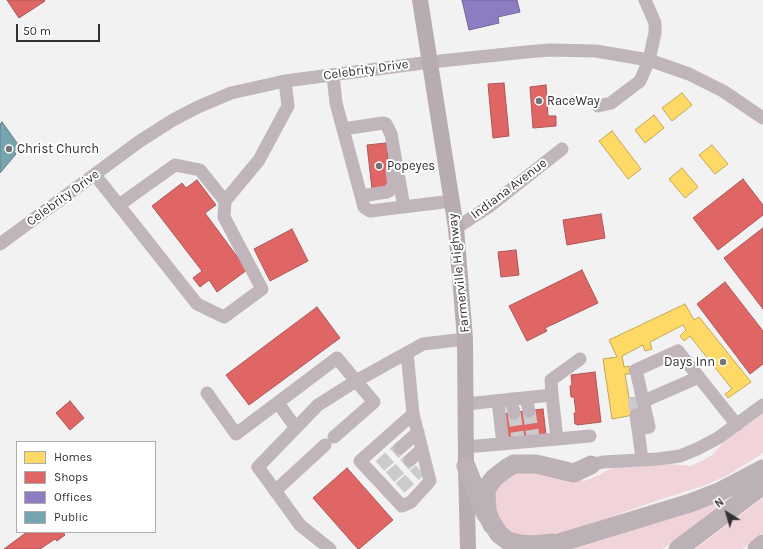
<!DOCTYPE html>
<style>
body{margin:0}
#map{position:relative;width:763px;height:549px;overflow:hidden;background:#f2f2f2;font-family:Karla,sans-serif}
canvas{display:block}
.legend{position:absolute;left:16px;top:441px;width:140px;height:92px;box-sizing:border-box;background:#fff;border:1px solid #adadad;margin:0;padding:5px 7px;list-style:none;font-size:12px;color:#323132}
.legend li{display:flex;align-items:center;gap:8px;height:20px}
.legend b{width:20px;border:1px solid #adadad}
.north{position:absolute;left:707px;top:493px;width:40px;height:40px;-webkit-text-stroke:3px #fff;paint-order:stroke;rotate:323deg;font-size:11px;font-weight:700;line-height:16px;text-align:center;color:#323132}
.north::after{content:'';display:block;margin:auto;width:14px;height:18px;background:#323132;clip-path:polygon(50% 0,100% 100%,50% 72%,0 100%)}
.scale{position:absolute;left:16px;top:24px;width:84px;height:18px;box-sizing:border-box;border:2px solid #323132;border-top:0;padding-left:5px;font-size:12px;line-height:14px;white-space:nowrap;color:#323132;-webkit-text-stroke:3px #fff;paint-order:stroke}
</style>
<div id="map">
<canvas width="763" height="549"></canvas>
<ul class="legend">
<li><b style="height:11px;background:#ffd966"></b>Homes</li>
<li><b style="height:11px;background:#e06666"></b>Shops</li>
<li><b style="height:11px;background:#8e7cc3"></b>Offices</li>
<li><b style="height:11px;background:#76a5af"></b>Public</li>
</ul>
<div class="north">N</div>
<div class="scale">50 m</div>
</div>
<script>
const ctx = document.querySelector('canvas').getContext('2d');
ctx.lineJoin = 'round';
function paint(path, color) { ctx.fillStyle = color; ctx.fill(path, 'evenodd'); }
const shape = rows => new Path2D(rows.map(r => 'M' + r).join(''));
function strokePath(path, color, width, dash) { ctx.strokeStyle = color; ctx.lineWidth = width; ctx.lineCap = dash ? 'butt' : 'round'; ctx.setLineDash(dash || []); ctx.stroke(path); }
function label(font, color, halo, rows, align = 'center') {
  ctx.font = font + ' Karla,sans-serif'; ctx.lineWidth = 4; ctx.setLineDash([]); ctx.textBaseline = 'middle'; ctx.strokeStyle = halo; ctx.fillStyle = color; for (const [text, x, y, turn = 0] of rows) {
    ctx.save(); ctx.translate(x, y); ctx.rotate((+turn || 0) * Math.PI / 180); ctx.textAlign = isNaN(turn) ? turn : align; if (halo) ctx.strokeText(text, 0, 0); ctx.fillText(text, 0, 0); ctx.restore();
  }
}
const green = shape([
 [763,412,763,453,733,472,722,478,703,486,653,502,557,536,521,540,499,524,489,497,511,469,571,477,584,481,599,475,608,470,620,466,648,466,669,464,690,466,700,462,712,455,727,439],
 [731,495,731,497,663,549,551,549],
 [763,498,763,533,743,549,695,549]
]);
const homes = shape([
 [682,93,692,105,672,121,662,108,682,93],
 [654,115,664,128,645,143,635,130,654,115],
 [612,131,641,169,628,179,599,141,612,131],
 [712,145,728,164,715,174,699,155,712,145],
 [682,168,698,187,685,198,669,179,682,168],
 [685,304,694,320,699,317,751,382,728,398,725,394,732,389,690,336,684,341,680,336,686,330,683,325,650,342,652,349,645,351,643,345,622,356,624,367,629,366,630,374,625,374,629,398,641,397,644,413,612,419,603,359,617,357,609,340,685,304]
]);
const shops = shape([
 [7,0,44,0,45,1,19,18,7,0],
 [504,83,509,136,493,138,488,84,504,83],
 [546,85,548,116,556,116,556,126,533,128,530,87,546,85],
 [386,143,392,186,372,189,367,145,386,143],
 [743,179,763,205,763,215,718,250,693,218,743,179],
 [197,180,216,205,205,213,247,270,217,292,209,280,200,287,193,278,202,271,152,206,182,183,186,188,197,180],
 [601,214,605,238,567,245,563,220,601,214],
 [763,228,763,309,724,258,763,228],
 [292,229,308,261,270,281,254,249,292,229],
 [516,250,519,275,501,277,498,252,516,250],
 [582,270,598,303,545,328,547,331,527,341,509,306,582,270],
 [725,282,763,331,763,364,750,374,697,304,725,282],
 [317,307,340,338,249,405,226,375,317,307],
 [595,372,601,422,577,425,577,424,575,424,574,413,576,413,574,397,571,397,570,386,572,385,571,375,595,372],
 [70,401,84,418,70,430,56,413,70,401],
 [543,409,546,435,505,440,502,414,543,409],
 [347,468,393,520,359,549,358,549,313,498,347,468],
 [27,532,63,532,65,535,57,541,55,539,40,549,4,549,27,532]
]);
const offices = shape([
 [462,0,517,0,520,12,498,17,499,23,469,30,462,0]
]);
const public = shape([
 [2,122,20,147,14,151,16,154,0,173,0,124,2,122]
]);
const minorTunnel = shape([
 [634,397,636,415],
 [529,411,533,437],
 [514,413,518,438],
 [380,466,400,448],
 [390,477,410,460],
 [400,488,420,470]
]);
const minor = shape([
 [333,75,336,103,364,207,370,211,452,201],
 [598,106,611,103,640,81,649,60,655,33,655,23,645,0],
 [343,129,383,123,386,124,391,134,404,207],
 [95,175,197,304,224,317,262,289,224,217,225,201,259,160,288,106,285,81],
 [361,196,387,192,389,191,394,185,392,171],
 [119,205,175,165,200,170,225,201],
 [456,228,490,206,562,149],
 [0,244,140,141,173,120,198,107,231,93,285,81,431,62,526,52,550,50,596,51,649,60,689,74,723,91,763,118],
 [407,353,413,414,360,461,402,506,411,502,430,481,413,414],
 [207,393,236,434,337,358,356,381,423,344,465,339],
 [552,395,551,380,580,359],
 [526,398,529,411],
 [511,399,514,413],
 [498,401,503,444],
 [644,401,699,377],
 [278,403,296,428],
 [466,404,552,395,557,439,466,447],
 [636,415,638,429],
 [557,439,590,436],
 [400,448,418,432],
 [410,460,422,449],
 [642,460,638,429,649,427,636,370,678,351,737,425],
 [591,465,603,462,658,459,680,456,697,449,718,438,763,405],
 [275,491,325,445],
 [330,549,300,525,258,467,318,405,356,381,374,402,334,437]
]);
const major = shape([
 [420,0,456,228,465,339,466,466,468,549]
]);
const highway = shape([
 [466,466,484,511,499,534,508,541,520,544,533,545,552,543],
 [492,525,487,511,486,493,488,486,494,478,507,468,514,464,536,464,574,473,591,465],
 [539,549,690,503,721,491,763,469],
 [678,549,763,485],
 [757,549,763,544]
]);
const markers = [
 [539,101,4,"#757575"],
 [9,149,4,"#757575"],
 [379,166,4,"#757575"],
 [723,362,4,"#757575"]
];
const streetNames = [
 ["Celebrity Drive",366,70,-8],
 ["Indiana Avenue",509,189,-37],
 ["Celebrity Drive",63,198,-36],
 ["Farmerville Highway",459,273,-96]
];
const poiNames = [
 ["RaceWay",547,101],
 ["Christ Church",17,149],
 ["Popeyes",387,166],
 ["Days Inn",715,362,"right"]
];
paint(green, '#f1d4d9');
paint(homes, '#ffd966');
strokePath(homes, '#c2a756', 1);
paint(shops, '#e06666');
strokePath(shops, '#ac5656', 1);
paint(offices, '#8e7cc3');
strokePath(offices, '#726698', 1);
paint(public, '#76a5af');
strokePath(public, '#62828a', 1);
strokePath(minorTunnel, '#cccbcc', 13, [13, 6]);
strokePath(minor, '#bfb5ba', 13);
strokePath(major, '#b7acb2', 16);
strokePath(highway, '#bbb1b6', 19);
for (const [x, y, r, color] of markers) { const dot = new Path2D(); dot.arc(x, y, r, 0, 2 * Math.PI); ctx.fillStyle = color; ctx.fill(dot); strokePath(dot, '#fff', 1.5); }
label('13px', '#323132', '#fff', streetNames);
label('13px', '#323132', '#fff', poiNames, 'left');
</script>
